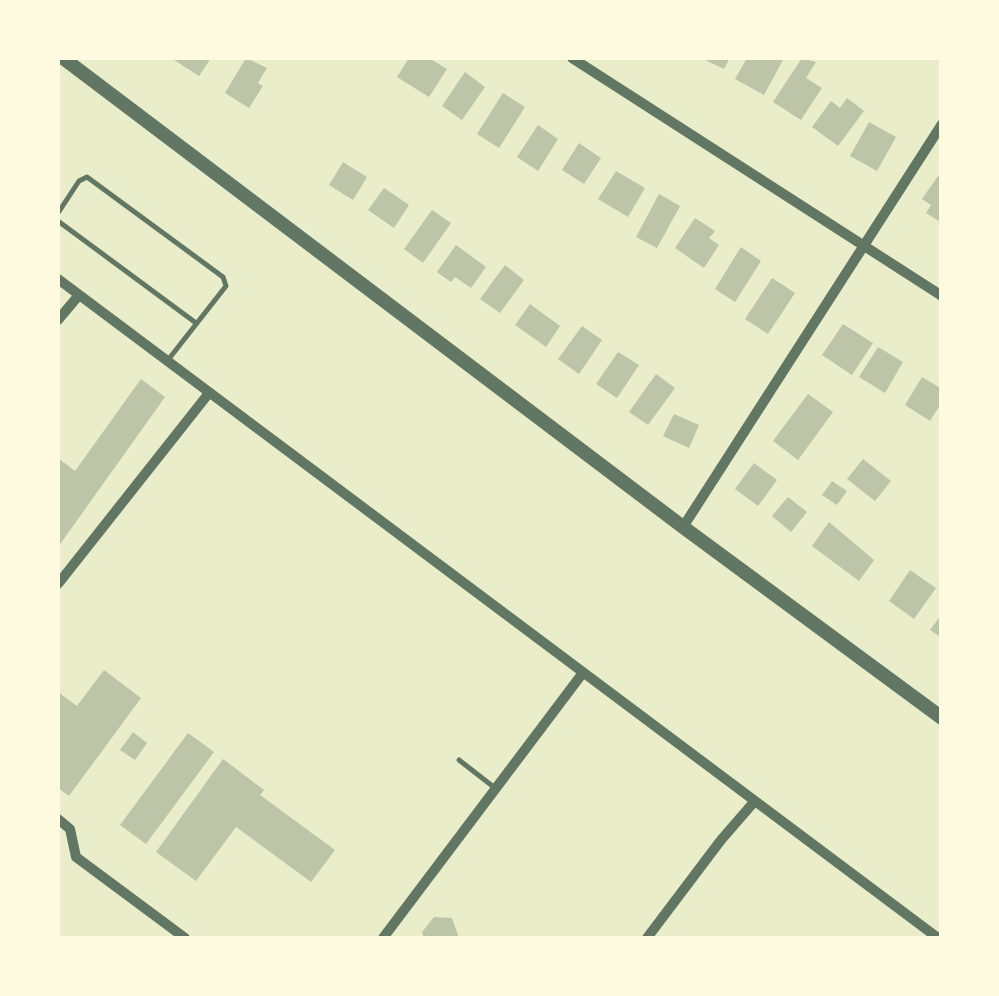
<!DOCTYPE html>
<style>
body{margin:0}
#map{position:relative;width:999px;height:996px;overflow:hidden;background:#e9edc9;font-family:Lora,serif}
canvas{display:block}
.frame{position:absolute;inset:0;border:60px solid #fefae0;pointer-events:none}
</style>
<div id="map">
<canvas width="999" height="996"></canvas>
<div class="frame"></div>
</div>
<script>
const ctx = document.querySelector('canvas').getContext('2d');
ctx.lineJoin = 'round';
function paint(path, color) { ctx.fillStyle = color; ctx.fill(path, 'evenodd'); }
const shape = rows => new Path2D(rows.map(r => 'M' + r).join(''));
function strokePath(path, color, width, dash) { ctx.strokeStyle = color; ctx.lineWidth = width; ctx.lineCap = dash ? 'butt' : 'round'; ctx.setLineDash(dash || []); ctx.stroke(path); }
const building = shape([
 [171,58,211,58,199,76],
 [246,58,267,68,258,83,263,86,249,108,225,93],
 [409,58,429,58,447,69,429,97,397,77],
 [701,58,730,58,724,69],
 [747,58,784,58,764,95,735,79],
 [802,58,816,62,806,78,822,88,801,120,773,102],
 [465,72,485,87,462,120,442,106],
 [503,93,525,107,499,148,477,134],
 [847,98,864,111,838,146,812,127,831,101,840,108],
 [869,122,896,137,877,171,850,156],
 [538,125,558,139,538,171,517,157],
 [579,143,601,158,584,184,562,170],
 [343,162,367,177,353,200,329,185],
 [616,171,645,188,628,217,598,199],
 [938,176,942,179,942,223,926,213,931,205,922,199],
 [384,188,409,205,394,228,368,210],
 [659,194,680,206,657,248,636,237],
 [432,210,451,223,423,263,404,249],
 [695,218,715,231,709,238,719,245,704,268,675,248],
 [456,245,486,267,471,288,455,277,451,282,437,272],
 [741,247,761,261,735,302,715,289],
 [505,265,524,280,500,313,480,299],
 [772,278,795,293,768,334,745,319],
 [530,304,560,326,546,347,515,325],
 [843,324,873,343,852,375,822,355],
 [582,326,602,340,579,374,558,359],
 [878,347,903,362,885,393,859,377],
 [618,352,639,365,617,398,596,384],
 [656,374,675,388,648,425,629,412],
 [922,377,942,389,942,402,930,421,905,405],
 [141,379,165,397,58,547,58,458,75,471],
 [808,394,833,412,798,460,773,441],
 [674,414,699,425,689,448,663,436],
 [863,459,891,481,875,501,847,479],
 [754,463,777,480,758,506,735,489],
 [832,481,847,491,837,505,822,495],
 [788,497,807,512,791,532,772,516],
 [829,522,874,560,859,581,812,546],
 [910,570,936,588,914,619,889,601],
 [942,614,942,638,930,630],
 [104,670,141,698,69,796,58,788,58,692,77,706],
 [133,732,147,743,135,760,120,750],
 [188,733,214,752,146,844,120,825],
 [223,759,264,790,260,795,335,850,311,882,236,827,196,881,156,852],
 [434,917,452,918,459,938,424,938,422,932]
]);
const service = shape([
 [58,213,79,181,87,177,223,277,226,286,168,360],
 [58,221,196,323],
 [459,760,495,788]
]);
const minor = shape([
 [572,58,942,296],
 [58,279,938,938],
 [58,320,79,295],
 [683,527,942,124],
 [58,584,209,393],
 [58,819,70,829,76,857,185,938],
 [383,938,582,674],
 [647,938,721,840,754,802]
]);
const tertiary = shape([
 [63,58,683,527,942,718]
]);
paint(building, '#bcc5a7');
strokePath(service, '#617663', 5);
strokePath(minor, '#617663', 10);
strokePath(tertiary, '#617663', 14);
</script>
